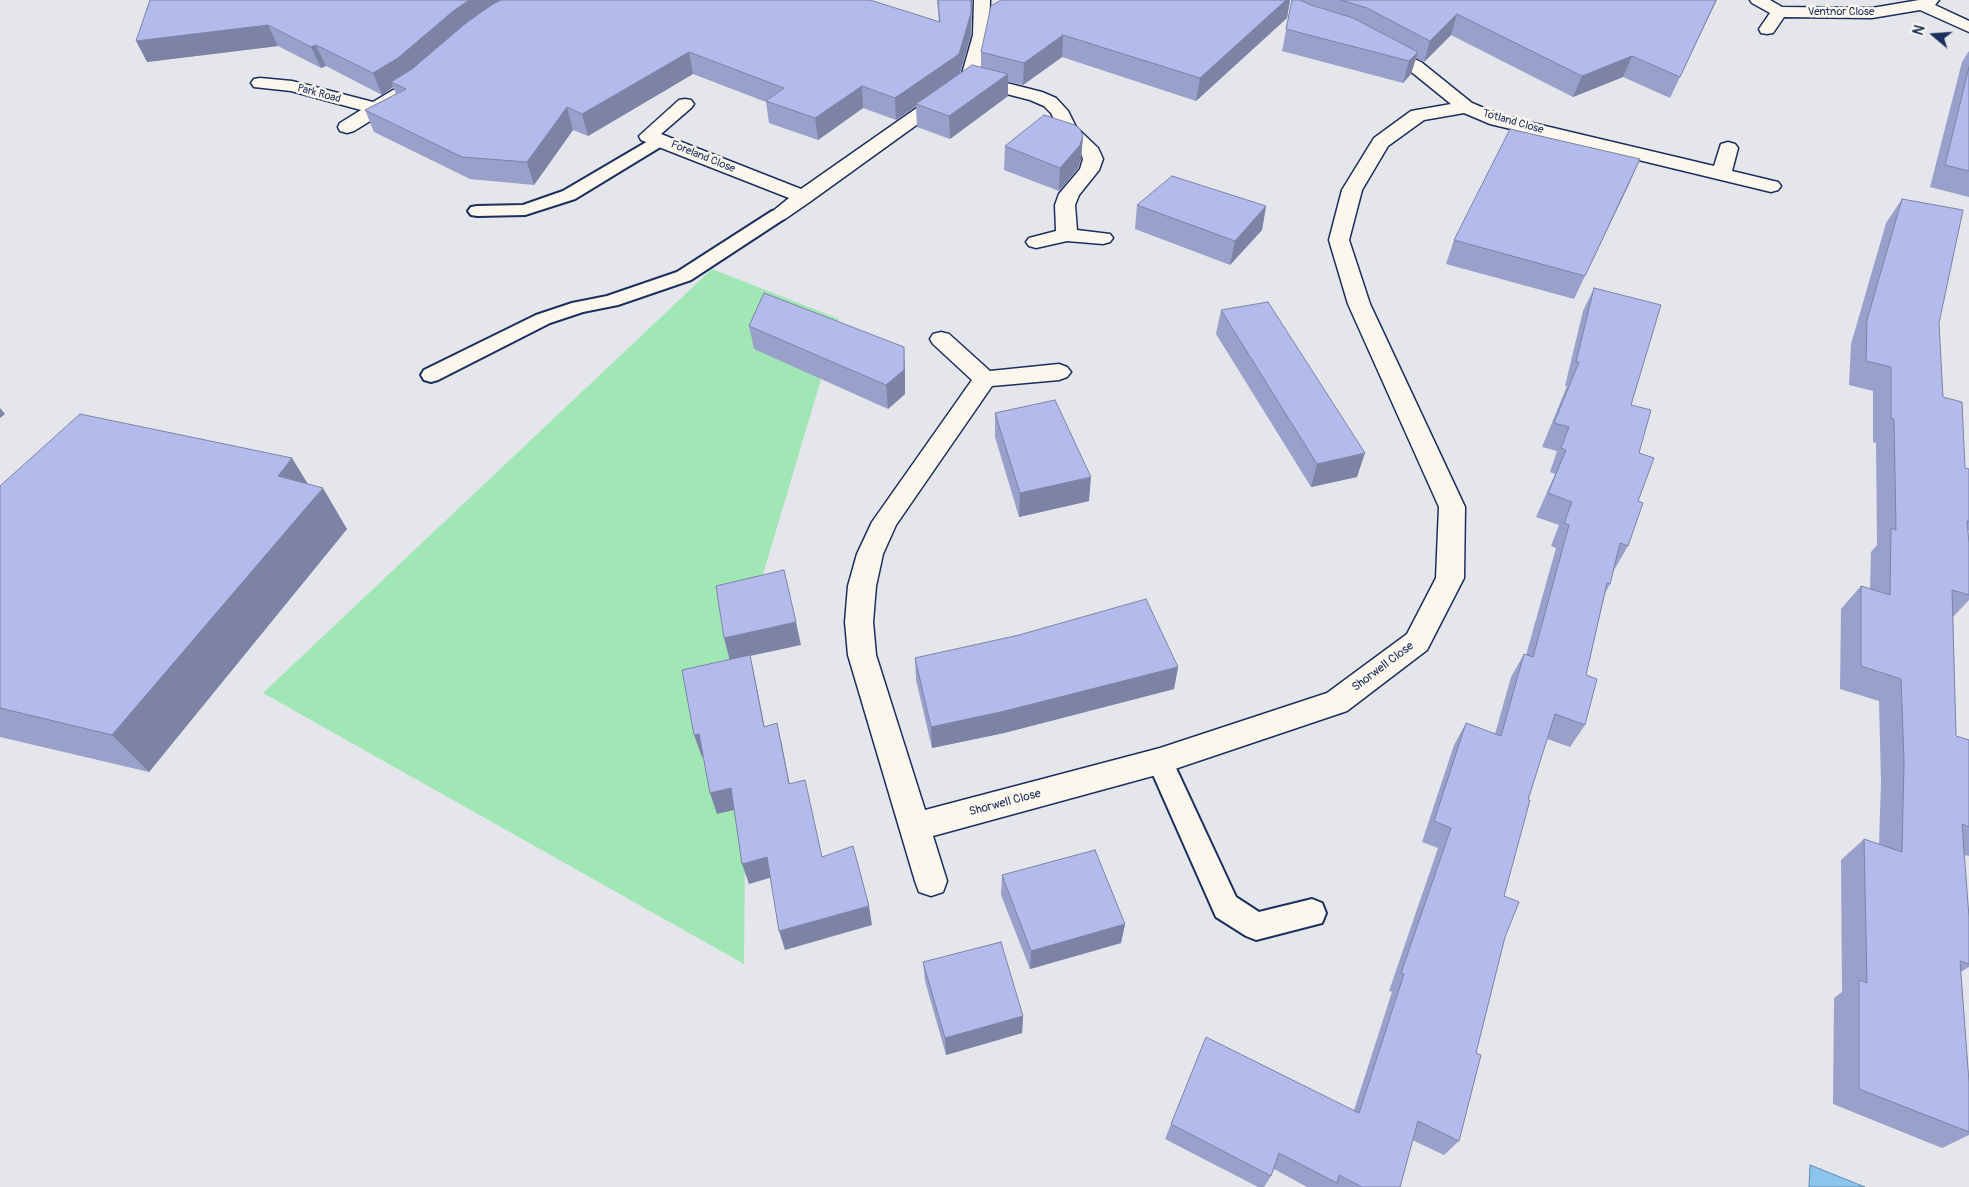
<!DOCTYPE html>
<style>
body{margin:0}
#map{position:relative;width:1969px;height:1187px;overflow:hidden;background:#e5e5ec;font-family:Pangolin,sans-serif}
canvas{display:block}
.north{position:absolute;left:1909px;top:10px;width:50px;height:50px;-webkit-text-stroke:4px #fbf7ec;paint-order:stroke;rotate:288deg;font-size:14px;font-weight:700;line-height:20px;text-align:center;color:#1b2f5e}
.north::after{content:'';display:block;margin:auto;width:18px;height:22px;background:#1b2f5e;clip-path:polygon(50% 0,100% 100%,50% 72%,0 100%)}
</style>
<div id="map">
<canvas width="1969" height="1187"></canvas>
<div class="north">N</div>
</div>
<script>
const ctx = document.querySelector('canvas').getContext('2d');
ctx.lineJoin = 'round';
function paint(path, color) { ctx.fillStyle = color; ctx.fill(path, 'evenodd'); }
const shape = rows => new Path2D(rows.map(r => 'M' + r).join(''));
function strokePath(path, color, width, dash) { ctx.strokeStyle = color; ctx.lineWidth = width; ctx.lineCap = dash ? 'butt' : 'round'; ctx.setLineDash(dash || []); ctx.stroke(path); }
function label(font, color, halo, rows, align = 'center') {
  ctx.font = font + ' Pangolin,sans-serif'; ctx.lineWidth = 5; ctx.setLineDash([]); ctx.textBaseline = 'middle'; ctx.strokeStyle = halo; ctx.fillStyle = color; for (const [text, x, y, turn = 0] of rows) {
    ctx.save(); ctx.translate(x, y); ctx.rotate((+turn || 0) * Math.PI / 180); ctx.textAlign = isNaN(turn) ? turn : align; if (halo) ctx.strokeText(text, 0, 0); ctx.fillText(text, 0, 0); ctx.restore();
  }
}
const green = shape([
 [712,269,839,319,747,628,744,964,263,693]
]);
const water = shape([
 [1810,1165,1865,1187,1809,1187,1810,1165]
]);
const service = shape([
 [661,135,667,137,669,140,667,143,575,199,525,215,477,216,471,215,468,211,471,207,477,206,523,205,563,191,655,137,661,135],
 [778,210,784,211,787,215,784,219,691,280,618,305,583,312,550,323,438,380,431,382,424,380,421,375,424,370,536,315,572,303,607,296,677,272,772,211,778,210],
 [1160,750,1169,753,1236,897,1259,912,1312,899,1322,903,1326,913,1322,923,1256,940,1246,936,1216,917,1147,761,1151,753,1160,750]
]);
const minor = shape([
 [974,0,990,0,989,35,979,76,1042,92,1056,98,1068,111,1076,127,1098,148,1103,159,1099,170,1079,195,1075,205,1077,230,1110,234,1113,238,1110,242,1103,244,1067,241,1036,248,1029,246,1026,242,1029,238,1056,231,1055,205,1059,194,1080,169,1083,159,1080,151,1061,134,1051,113,1044,106,1030,100,972,85,811,201,785,219,778,221,771,219,768,215,789,198,641,140,639,136,679,100,685,99,691,100,694,104,691,108,661,134,801,189,961,77,973,35,974,0],
 [1750,0,1770,0,1782,7,1872,8,1919,0,1939,0,1935,5,1969,21,1969,32,1920,10,1872,18,1784,17,1773,33,1767,34,1761,33,1759,29,1770,13,1752,3,1750,0],
 [1380,43,1421,62,1472,103,1503,116,1714,166,1721,144,1728,142,1735,144,1738,148,1732,171,1778,182,1781,186,1778,190,1771,192,1490,124,1464,113,1424,120,1388,146,1362,190,1349,240,1370,304,1465,507,1464,578,1427,650,1347,711,1160,774,933,836,947,881,943,892,931,896,919,892,915,881,848,655,845,622,848,586,857,554,872,522,972,380,933,344,930,339,933,334,941,332,949,334,990,371,1059,364,1067,367,1071,372,1067,377,1059,380,992,386,896,525,883,554,876,586,873,622,876,655,925,810,1160,748,1327,693,1407,634,1436,578,1439,507,1348,304,1329,240,1342,190,1374,138,1411,111,1451,104,1409,70,1374,52,1371,48,1374,44,1380,43],
 [260,78,292,81,373,102,393,90,399,89,405,90,408,94,383,113,354,131,347,133,340,131,338,127,340,123,361,110,291,91,254,87,251,83,254,79,260,78]
]);
const wall = shape([
 [150,0,939,22,937,0,972,0,971,35,960,73,981,67,981,52,1001,0,1290,0,1287,18,1196,101,1062,57,1023,85,1008,82,1008,96,950,139,917,127,916,106,896,120,863,108,818,140,769,123,766,102,693,74,588,136,573,130,534,185,470,179,374,132,365,110,396,94,393,87,382,95,326,66,321,68,278,46,147,62],
 [1292,0,1717,0,1670,98,1623,77,1573,97,1451,35,1424,62,1416,58,1411,74,1403,83,1282,51],
 [1969,51,1969,197,1930,187,1962,62],
 [1083,136,1081,159,1078,168,1059,191,1004,170,1005,146],
 [1630,182,1574,299,1446,264,1454,240],
 [1902,199,1939,323,1943,397,1965,468,1969,469,1969,530,1968,531,1969,543,1969,600,1953,617,1956,736,1969,740,1969,856,1964,855,1969,917,1969,967,1961,972,1969,1082,1969,1135,1942,1148,1833,1104,1834,998,1842,992,1841,860,1864,839,1879,844,1881,782,1879,701,1840,689,1841,609,1861,586,1870,589,1871,552,1877,545,1876,443,1873,442,1873,391,1849,385,1851,344,1886,223],
 [1137,205,1266,206,1262,230,1230,265,1135,229],
 [1594,288,1631,405,1639,453,1638,501,1628,546,1614,570,1610,584,1605,593,1586,675,1585,725,1570,747,1547,739,1528,800,1504,896,1505,937,1476,1053,1459,1141,1444,1155,1412,1140,1400,1187,1307,1187,1274,1169,1271,1176,1264,1187,1258,1187,1165,1139,1171,1124,1354,1110,1392,992,1389,991,1438,848,1422,842,1454,745,1466,723,1495,734,1511,677,1524,654,1526,655,1556,548,1551,546,1559,525,1536,517,1555,474,1550,472,1557,451,1542,447,1567,386,1565,386,1583,311],
 [1221,310,1357,477,1311,487,1216,334],
 [749,326,905,371,905,394,888,409,754,349],
 [995,413,1089,501,1019,517,995,437],
 [308,484,347,529,149,772,0,737,0,486],
 [915,658,1178,667,1174,689,1004,733,932,748,916,680],
 [1002,875,1125,924,1121,943,1030,969,1001,895],
 [923,962,1023,1016,1022,1033,946,1055,925,981]
]);
const shadedWall = shape([
 [469,0,515,0,406,79,391,82,393,87,382,95,373,73,452,12],
 [971,0,972,0,971,35,959,76,916,104,916,106,896,120,895,98],
 [1286,0,1290,0,1287,18,1196,101,1200,78],
 [1457,14,1451,35,1424,62,1430,41],
 [268,25,278,46,147,62,136,41],
 [1063,35,1062,57,1023,85,1024,63],
 [316,45,326,66,321,68,311,47],
 [689,52,693,74,588,136,582,114],
 [1418,52,1411,74,1403,83,1409,61],
 [1632,56,1623,77,1573,97,1582,76],
 [1008,74,1008,96,950,139,949,116],
 [862,86,863,108,818,140,815,118],
 [567,107,573,130,534,185,527,162],
 [1083,136,1081,159,1078,168,1059,191,1060,168],
 [1640,159,1630,182,1574,299,1585,276],
 [1266,206,1262,230,1230,265,1235,241],
 [904,347,905,371,905,394,888,409,886,385],
 [0,408,5,414,0,418],
 [1365,453,1357,477,1311,487,1317,464],
 [292,458,316,497,323,488,347,529,149,772,112,735,278,476],
 [1091,477,1089,501,1019,517,1020,493],
 [796,622,801,645,750,656,755,678,769,749,730,661,724,638],
 [1178,667,1174,689,1004,733,932,748,931,727],
 [777,723,782,745,794,806,789,784],
 [699,734,706,756,702,757,694,735],
 [731,788,738,809,717,814,710,793],
 [767,857,773,877,749,884,742,864],
 [869,906,872,925,785,950,779,931],
 [1125,924,1121,943,1030,969,1031,951],
 [1023,1016,1022,1033,946,1055,945,1038]
]);
const building = shape([
 [150,0,469,0,452,12,398,58,373,73,316,45,311,47,268,25,136,41,150,0],
 [501,0,870,0,940,22,938,0,971,0,971,13,959,54,895,98,862,86,815,118,766,101,784,88,689,52,582,114,567,107,527,162,462,157,365,110,406,89,391,82,412,69,466,23,493,4,501,0],
 [1001,0,1286,0,1200,78,1063,35,1024,63,981,52,991,6,1001,0],
 [1292,0,1300,0,1311,5,1353,18,1418,52,1409,61,1286,29,1292,0],
 [1341,0,1716,0,1680,77,1632,56,1582,76,1457,14,1430,41,1367,8,1341,0],
 [972,65,1008,74,949,116,916,104,972,65],
 [1969,67,1969,171,1945,165,1969,67],
 [1044,115,1075,125,1080,129,1083,136,1080,145,1060,168,1005,146,1044,115],
 [1510,129,1640,159,1585,276,1454,240,1510,129],
 [1172,176,1266,206,1235,241,1137,205,1172,176],
 [1902,199,1963,210,1939,323,1943,397,1962,402,1965,468,1969,469,1969,522,1967,521,1969,543,1969,595,1952,590,1956,736,1969,740,1969,827,1962,824,1969,917,1969,964,1960,961,1969,1082,1969,1132,1859,1089,1859,980,1867,983,1864,839,1902,852,1904,761,1901,679,1861,666,1861,586,1890,595,1891,528,1896,530,1894,419,1891,418,1891,367,1866,361,1867,320,1902,199],
 [1594,288,1661,305,1631,405,1651,410,1639,453,1654,458,1638,501,1643,503,1628,546,1620,543,1610,584,1607,583,1586,675,1597,679,1585,725,1555,714,1528,800,1530,800,1504,896,1519,902,1505,937,1476,1053,1481,1055,1459,1141,1418,1121,1400,1187,1362,1187,1339,1175,1337,1183,1279,1153,1271,1176,1171,1124,1206,1037,1359,1113,1404,974,1401,973,1451,828,1434,821,1466,723,1501,736,1524,654,1533,657,1569,525,1564,523,1572,502,1548,493,1566,450,1561,448,1569,427,1554,423,1579,362,1576,362,1594,288],
 [764,293,904,347,904,370,886,385,749,326,764,293],
 [1268,302,1365,453,1317,464,1221,310,1268,302],
 [1055,400,1091,477,1020,493,995,413,1055,400],
 [80,414,292,458,278,476,323,488,112,735,0,708,0,486,80,414],
 [784,570,796,622,724,638,716,586,784,570],
 [1146,599,1178,667,1005,711,931,727,915,658,1019,635,1146,599],
 [750,655,764,727,777,723,789,784,805,780,822,857,853,846,869,906,779,931,767,857,742,864,731,788,710,793,699,734,694,735,682,670,750,655],
 [1095,850,1125,924,1031,951,1002,875,1095,850],
 [1001,942,1023,1016,945,1038,923,962,1001,942]
]);
const farStreetnames = [
 ["Ventnor Close",1841,12],
 ["Park Road",319,94,15],
 ["Totland Close",1513,122,16],
 ["Foreland Close",703,157,22]
];
const streetNames = [
 ["Shorwell Close",1383,667,-37],
 ["Shorwell Close",1005,803,-15]
];
paint(green, '#a0e7b5');
paint(water, '#8bc5eb');
strokePath(water, '#5e89b3', 1);
strokePath(service, '#1b2f5e', 4);
strokePath(minor, '#1b2f5e', 3);
paint(service, '#fbf7ec');
paint(minor, '#fbf7ec');
paint(wall, '#99a1cb');
paint(shadedWall, '#7d83a5');
paint(building, '#b2bbec');
strokePath(building, '#7d83a5', 1);
label('11px', '#1b2f5e', '#fbf7ec', farStreetnames);
label('12px', '#1b2f5e', '#fbf7ec', streetNames);
</script>
